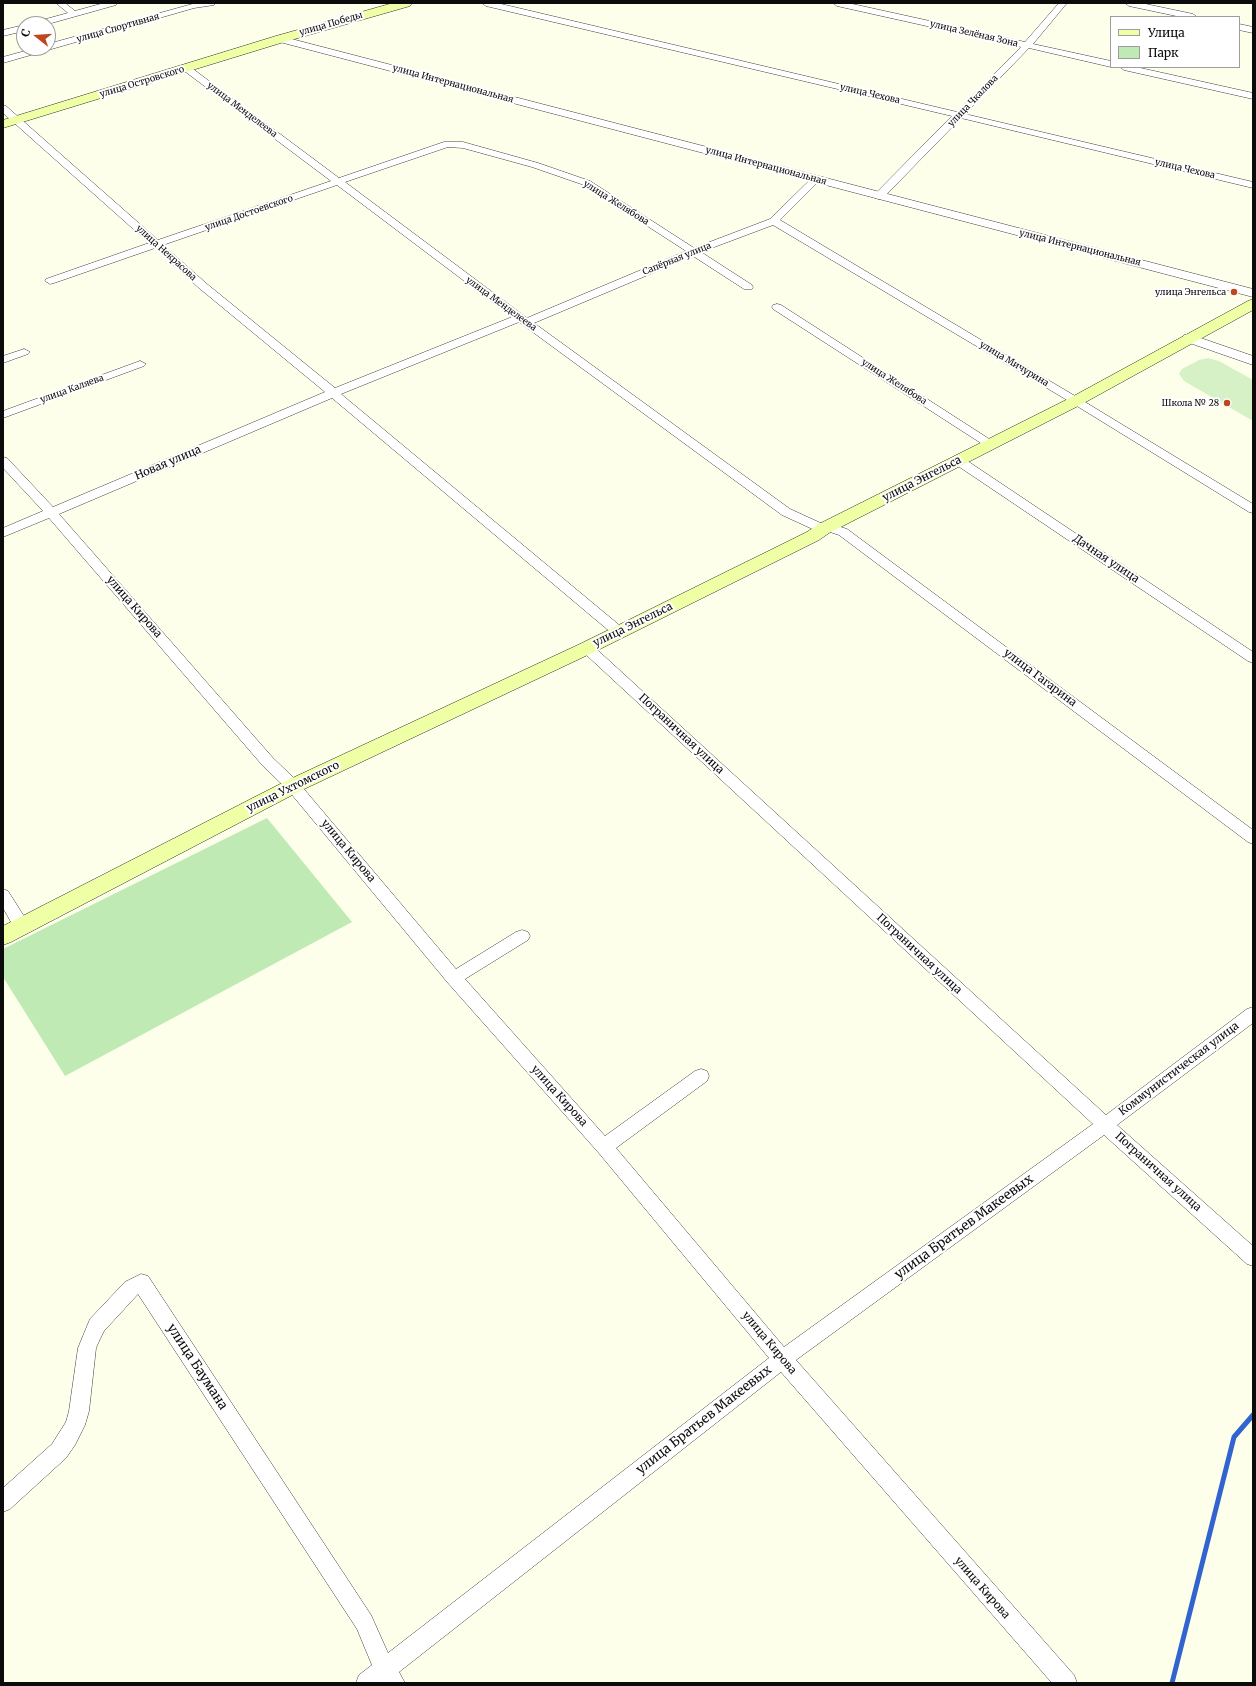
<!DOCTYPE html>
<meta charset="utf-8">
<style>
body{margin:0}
#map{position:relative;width:1256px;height:1686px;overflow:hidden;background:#fdffea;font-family:Merriweather,serif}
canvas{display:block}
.frame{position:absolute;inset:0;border:4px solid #0b0b0b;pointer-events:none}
.legend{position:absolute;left:1110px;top:16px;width:130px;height:52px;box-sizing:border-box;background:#fff;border:1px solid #9d9d9d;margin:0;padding:5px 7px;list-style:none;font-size:12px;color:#0b0b0b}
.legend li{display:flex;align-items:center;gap:8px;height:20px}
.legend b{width:20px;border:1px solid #9d9d9d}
.north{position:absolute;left:16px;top:16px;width:40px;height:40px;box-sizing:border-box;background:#fff;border:1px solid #9d9d9d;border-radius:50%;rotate:287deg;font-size:11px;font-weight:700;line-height:16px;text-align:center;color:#0b0b0b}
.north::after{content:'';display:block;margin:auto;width:14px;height:18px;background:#be4721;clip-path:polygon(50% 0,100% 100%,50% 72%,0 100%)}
</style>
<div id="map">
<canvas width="1256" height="1686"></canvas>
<div class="frame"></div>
<ul class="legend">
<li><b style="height:5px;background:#efffa5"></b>Улица</li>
<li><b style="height:11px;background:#c0eab3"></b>Парк</li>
</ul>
<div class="north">С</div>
</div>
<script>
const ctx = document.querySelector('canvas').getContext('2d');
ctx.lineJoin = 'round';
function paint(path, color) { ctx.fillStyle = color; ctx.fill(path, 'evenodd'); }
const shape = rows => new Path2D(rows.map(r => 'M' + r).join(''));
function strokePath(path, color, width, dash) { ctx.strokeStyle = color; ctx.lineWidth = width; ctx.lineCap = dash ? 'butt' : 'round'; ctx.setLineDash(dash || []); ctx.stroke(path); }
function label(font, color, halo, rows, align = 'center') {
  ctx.font = font + ' Merriweather,serif'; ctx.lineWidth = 4; ctx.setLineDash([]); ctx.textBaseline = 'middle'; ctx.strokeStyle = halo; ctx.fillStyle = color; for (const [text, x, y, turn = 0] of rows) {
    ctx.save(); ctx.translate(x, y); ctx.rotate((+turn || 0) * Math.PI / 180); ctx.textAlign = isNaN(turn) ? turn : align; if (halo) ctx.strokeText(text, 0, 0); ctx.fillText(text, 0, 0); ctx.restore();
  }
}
const green = shape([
 [267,818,352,922,65,1076,3,977,3,949]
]);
const pitch = shape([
 [1208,358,1219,361,1253,380,1253,421,1184,381,1179,374,1182,369,1199,360]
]);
const stream = shape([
 [1172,1683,1234,1437,1253,1415]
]);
const minor = shape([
 [56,3,65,3,75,11,104,3,117,3,116,5,48,24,34,24,35,22,68,13,56,3],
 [196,3,215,3,214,5,194,8,3,63,3,57,36,48,48,48,48,44,196,3],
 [482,3,497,3,957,112,1021,47,837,6,833,3,848,3,1025,42,1059,3,1067,3,1033,44,1111,61,1111,67,1029,48,965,114,1253,182,1253,188,961,118,883,198,879,199,875,198,874,196,875,194,952,116,486,6,482,3],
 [1125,3,1141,3,1193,14,1197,17,1181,17,1129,6,1125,3],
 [1239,24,1253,27,1253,33,1239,30,1239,24],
 [24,25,24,31,3,36,3,30,24,25],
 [186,65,189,66,339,178,444,142,463,142,538,163,590,181,694,248,770,219,813,177,819,177,821,179,780,220,1080,399,1253,504,1253,513,1249,512,1072,403,773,225,701,252,752,285,753,287,752,289,744,289,693,256,534,323,790,509,825,525,831,524,847,529,1253,830,1253,844,1248,842,839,535,830,532,819,532,782,515,519,322,341,394,624,629,626,632,624,635,619,636,614,635,332,398,59,514,273,758,298,782,456,969,516,932,522,930,528,932,530,936,528,940,465,979,605,1136,695,1071,701,1069,707,1071,709,1076,707,1081,616,1148,784,1347,1093,1124,582,651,580,648,582,645,587,644,592,645,1106,1115,1247,1009,1253,1007,1253,1023,1117,1125,1253,1246,1253,1266,1247,1264,1104,1135,796,1360,1074,1675,1077,1683,1052,1683,781,1372,399,1672,405,1683,356,1683,359,1675,372,1665,357,1629,138,1294,104,1331,100,1339,96,1348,89,1411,85,1425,75,1445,66,1458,10,1509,3,1512,3,1488,52,1444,66,1422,69,1411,78,1348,90,1319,125,1282,141,1274,148,1276,371,1615,388,1653,769,1358,598,1152,448,983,288,790,263,766,49,518,3,537,3,528,43,511,3,468,3,457,7,458,53,507,325,392,199,288,155,248,54,283,50,284,45,281,46,279,149,243,3,113,3,105,6,106,158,240,331,181,183,70,182,68,186,65],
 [448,147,463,148,532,167,584,185,686,251,527,318,345,182,448,147],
 [337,185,512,317,335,388,207,284,163,245,337,185],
 [1120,67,1136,67,1253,93,1253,99,1124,70,1120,67],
 [777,304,781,305,997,444,995,447,987,447,773,309,772,307,773,305,777,304],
 [24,349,30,352,28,354,3,363,3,356,24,349],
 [140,361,146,364,144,366,3,418,3,411,140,361],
 [959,457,963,458,1253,652,1253,663,1248,661,955,464,953,461,955,458,959,457],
 [3,889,8,891,27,921,29,925,27,929,21,931,15,929,3,908,3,889]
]);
const tertiary = shape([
 [280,36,1253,289,1253,297,276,41,275,39,280,36],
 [1189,334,1253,356,1253,365,1184,341,1182,338,1184,335,1189,334]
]);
const secondary = shape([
 [393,3,412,3,410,6,284,42,3,128,3,120,276,36,393,3],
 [1253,299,1253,310,1082,404,829,533,819,540,594,652,300,791,11,942,3,945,3,926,286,781,580,644,807,532,817,525,1070,398,1248,301,1253,299]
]);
const markers = [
 [1234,292,4,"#be4721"],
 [1227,403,4,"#be4721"]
];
const farStreetnames = [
 ["улица Победы",331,24,-16],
 ["улица Спортивная",118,28,-16],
 ["улица Зелёная Зона",974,34,13],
 ["улица Островского",142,82,-17],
 ["улица Интернациональная",453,84,15],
 ["улица Чехова",870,94,13],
 ["улица Чкалова",973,101,-46],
 ["улица Менделеева",242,110,37],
 ["улица Интернациональная",766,166,15],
 ["улица Чехова",1185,169,13],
 ["улица Желябова",616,203,32],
 ["улица Достоевского",249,213,-19],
 ["улица Интернациональная",1080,248,14],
 ["улица Некрасова",166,253,42],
 ["Сапёрная улица",677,259,-22],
 ["улица Менделеева",501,304,36],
 ["улица Мичурина",1014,364,31],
 ["улица Желябова",894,382,33],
 ["улица Каляева",72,389,-20]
];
const farPoinames = [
 ["улица Энгельса",1226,292],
 ["Школа № 28",1219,403]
];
const streetNames = [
 ["Новая улица",168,463,-23],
 ["улица Энгельса",922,479,-27],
 ["Дачная улица",1106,559,34],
 ["улица Кирова",134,607,49],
 ["улица Энгельса",633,625,-26],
 ["улица Гагарина",1040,678,37],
 ["Пограничная улица",681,734,43],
 ["улица Ухтомского",293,787,-26],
 ["улица Кирова",348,851,50],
 ["Пограничная улица",919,954,43],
 ["Коммунистическая улица",1179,1069,-37],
 ["улица Кирова",559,1096,48],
 ["Пограничная улица",1158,1172,42],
 ["улица Кирова",769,1343,50],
 ["улица Кирова",982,1588,49]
];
const nearStreetnames = [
 ["улица Братьев Макеевых",964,1227,-36],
 ["улица Баумана",197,1367,57],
 ["улица Братьев Макеевых",704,1420,-38]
];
paint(green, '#c0eab3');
paint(pitch, '#d5f1c5');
strokePath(stream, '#3264d0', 5);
strokePath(minor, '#3e3e3e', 1);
strokePath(tertiary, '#3e3e3e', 1);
strokePath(secondary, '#2d2d2d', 1);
paint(minor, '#fff');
paint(tertiary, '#fff');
paint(secondary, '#efffa5');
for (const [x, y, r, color] of markers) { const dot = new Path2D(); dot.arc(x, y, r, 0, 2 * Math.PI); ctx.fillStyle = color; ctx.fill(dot); strokePath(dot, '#fff', 1.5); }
label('9px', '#0b0b0b', '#fff', farStreetnames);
label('9px', '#0b0b0b', '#fff', farPoinames, 'right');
label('11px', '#0b0b0b', '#fff', streetNames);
label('13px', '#0b0b0b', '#fff', nearStreetnames);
</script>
